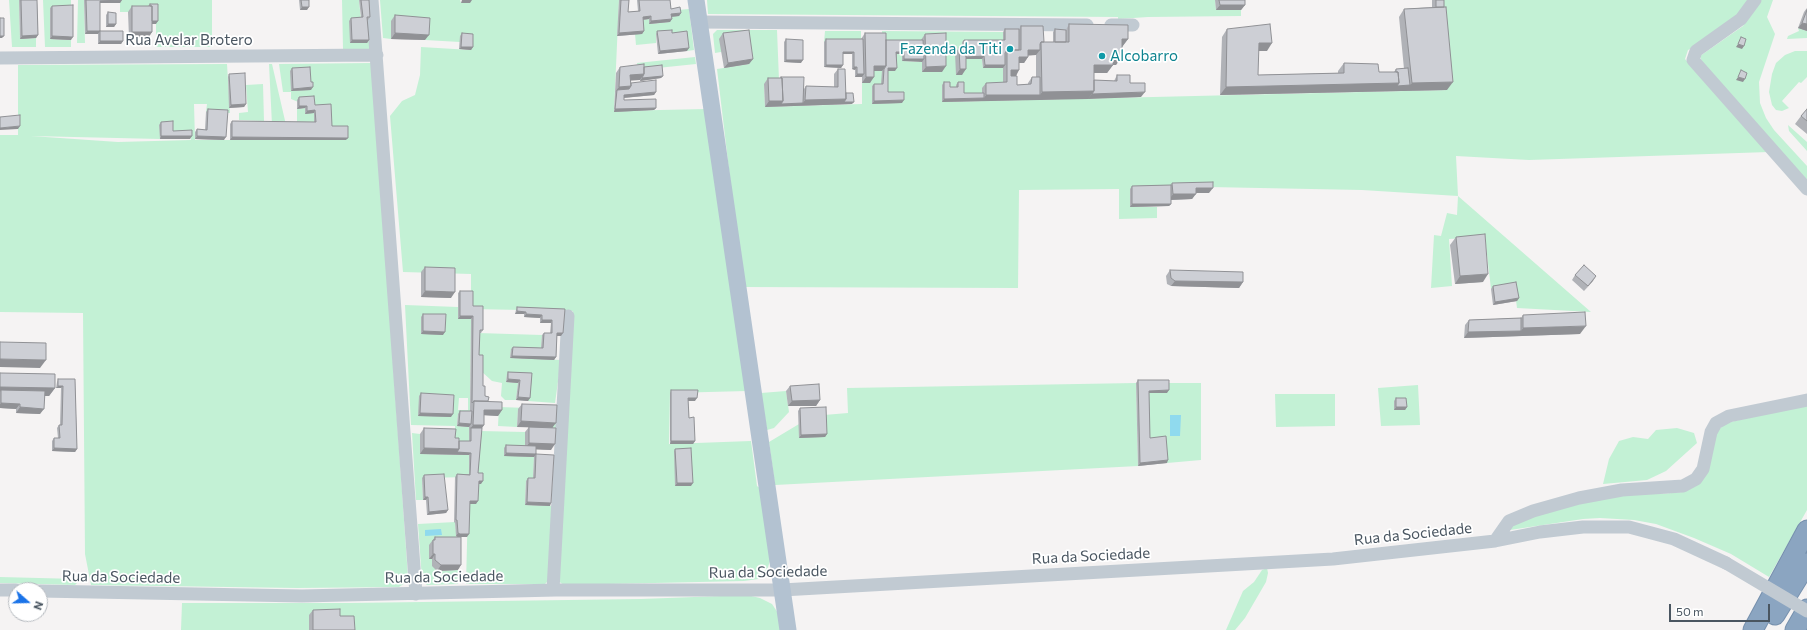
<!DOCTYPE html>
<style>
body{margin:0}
#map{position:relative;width:1807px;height:630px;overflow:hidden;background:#f5f3f3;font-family:Commissioner,sans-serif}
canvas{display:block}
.north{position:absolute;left:8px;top:582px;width:40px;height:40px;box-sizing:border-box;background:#fff;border:1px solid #b7bbc0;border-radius:50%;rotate:110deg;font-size:11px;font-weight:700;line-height:16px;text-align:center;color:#4a5661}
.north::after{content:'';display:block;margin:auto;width:14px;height:18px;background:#1a73e8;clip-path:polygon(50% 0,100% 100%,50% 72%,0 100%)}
.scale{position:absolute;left:1669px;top:604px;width:101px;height:18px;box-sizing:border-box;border:2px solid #4a5661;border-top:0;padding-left:5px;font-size:12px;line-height:14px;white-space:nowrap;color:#4a5661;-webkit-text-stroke:3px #fff;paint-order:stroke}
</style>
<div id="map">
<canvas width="1807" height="630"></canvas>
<div class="north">N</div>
<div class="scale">50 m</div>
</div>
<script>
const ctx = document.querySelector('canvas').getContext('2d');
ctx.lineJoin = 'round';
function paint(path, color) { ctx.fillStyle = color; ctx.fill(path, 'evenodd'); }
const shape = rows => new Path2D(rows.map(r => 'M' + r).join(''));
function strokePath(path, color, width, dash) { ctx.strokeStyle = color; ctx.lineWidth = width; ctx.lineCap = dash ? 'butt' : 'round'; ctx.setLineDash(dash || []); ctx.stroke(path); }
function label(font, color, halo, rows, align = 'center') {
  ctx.font = font + ' Commissioner,sans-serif'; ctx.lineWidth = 3.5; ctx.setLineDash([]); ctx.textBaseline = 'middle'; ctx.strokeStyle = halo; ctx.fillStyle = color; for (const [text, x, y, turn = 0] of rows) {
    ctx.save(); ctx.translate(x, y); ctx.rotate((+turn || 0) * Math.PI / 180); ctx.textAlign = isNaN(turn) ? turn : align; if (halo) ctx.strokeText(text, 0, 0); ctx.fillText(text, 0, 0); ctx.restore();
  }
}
const green = shape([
 [9,0,19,0,20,39,36,38,36,47,12,47],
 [43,0,71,0,71,8,50,39,71,40,71,47,45,47],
 [78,0,84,0,85,43,77,43],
 [120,0,212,0,212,47,156,47,156,7,148,12,120,12],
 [342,0,359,0,361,20,350,42,367,42,368,20,370,49,343,49],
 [380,0,460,0,461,3,469,0,619,0,614,111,706,109,747,391,670,393,669,444,751,441,757,486,761,489,771,558,767,570,758,579,744,581,564,585,558,581,573,311,471,309,471,274,403,272,390,116,402,101,415,95,420,75,421,47,471,50,460,42,425,40,391,21,391,39,383,38],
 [707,0,1215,0,1216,10,1241,10,1241,16,1148,17,1118,19,1118,17,708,14],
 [1440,0,1751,0,1739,17,1708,40,1688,50,1685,59,1769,152,1529,160,1456,156,1458,196,1591,312,1517,308,1514,284,1491,289,1485,237,1449,239,1452,286,1431,288,1434,235,1441,236,1447,213,1457,215,1458,196,1362,190,1209,187,1130,189,1130,207,1157,207,1157,218,1119,219,1119,189,1019,190,1018,288,743,287,717,69,749,64,721,52,715,53,713,34,717,30,777,30,779,80,764,84,765,107,862,104,862,83,870,71,882,71,886,95,886,71,895,54,902,54,902,61,922,62,922,72,922,40,921,43,882,43,882,31,1003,32,1003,43,962,53,962,59,982,59,983,68,1003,68,1003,88,982,88,982,96,962,96,956,90,942,85,943,102,1447,90],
 [1761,0,1773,0,1767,17,1775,34,1759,82,1760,103,1766,118,1774,130,1807,166,1807,184,1702,63,1700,56,1743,26],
 [689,9,694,50,687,51,656,34,656,43,636,45,635,34,642,34,641,20,649,19,649,24,670,22,669,17,678,10],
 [1798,28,1807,31,1807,38,1787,39,1788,36,1799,31],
 [825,31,861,31,861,42,824,42],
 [1795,51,1807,51,1807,77,1801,83,1799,82,1782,101,1789,108,1782,111,1776,110,1772,105,1769,92,1772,74,1776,63,1785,55],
 [695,57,696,64,638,70,637,63],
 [372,63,408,577,405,583,399,587,297,588,91,585,85,554,83,313,0,312,0,135,18,135,18,65,227,64,230,113,206,112,207,104,194,104,195,140,346,140,330,128,313,108,291,99,291,92,283,92,279,64],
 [190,133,191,140,118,142,31,136,160,139],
 [269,64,272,64,286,125,272,125],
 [263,84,264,121,239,120,239,113,248,112,246,85],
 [305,108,314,113,314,125,297,125,297,109],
 [1788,125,1807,142,1807,151,1789,131],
 [405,305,458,307,458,319,471,319,470,414,458,414,457,426,469,427,469,444,452,444,455,434,455,426,411,425],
 [459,398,468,398,468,410,458,410],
 [478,333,542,335,541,350,511,350,510,358,561,360,555,403,528,401,530,376,507,374,506,382,518,383,516,400,505,400,501,396,502,383,492,381,481,371,477,358],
 [1136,383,1138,466,775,485,769,442,799,424,824,415,848,413,847,388],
 [1167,383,1201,383,1201,460,1167,463,1148,440,1147,393],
 [1418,385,1420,425,1381,426,1378,388],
 [786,391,789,412,774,428,767,430,761,393],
 [1275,394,1335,394,1335,426,1276,427],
 [1807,403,1807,510,1769,577,1731,554,1694,538,1656,524,1634,520,1600,518,1583,519,1510,530,1510,525,1537,513,1623,494,1660,494,1683,492,1719,429,1727,423],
 [499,407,557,409,556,428,552,428,518,410,517,427,498,426],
 [1677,428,1694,433,1697,443,1666,471,1647,480,1603,484,1609,459,1619,441,1633,437,1648,439,1656,430],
 [480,431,525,432,525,449,504,455,534,457,533,481,526,481,525,505,555,506,548,581,545,584,466,584,468,504,477,484,481,483,476,476],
 [412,433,420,434,420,454,469,455,469,477,422,478,423,500,416,500],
 [455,522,457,542,429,559,432,559,437,571,458,570,458,584,427,585,422,580,418,524],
 [1267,568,1268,573,1266,582,1245,618,1235,630,1226,630,1243,591,1254,582,1262,570],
 [0,577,78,579,78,582,75,585,0,583],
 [747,595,760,598,772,604,780,616,782,630,181,630,182,603,350,603,641,599]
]);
const water = shape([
 [1170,415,1181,415,1180,436,1170,436],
 [441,529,442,535,425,536,425,530]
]);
const minor = shape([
 [372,0,416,594],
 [1755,0,1741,19,1696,51,1693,60,1807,189],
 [699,22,1087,25],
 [1111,25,1133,25],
 [0,58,377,55],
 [1495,541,1509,521,1533,511,1579,498,1622,490,1683,486,1696,479,1703,469,1711,432,1716,423,1729,416,1807,400],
 [0,590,16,590],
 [553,590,568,316],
 [40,591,302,596,556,590,782,590,1333,559,1495,541,1540,532,1583,527,1629,527,1674,539,1726,563]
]);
const major = shape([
 [696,0,788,630]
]);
const highway = shape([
 [1775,615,1807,563],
 [1753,630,1807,530],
 [1795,630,1807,609]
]);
const minorBridge = shape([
 [1726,563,1807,611]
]);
const wall = shape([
 [19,0,37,0,38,35,36,38,20,39],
 [84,0,122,0,120,3,100,3,100,31,123,41,121,44,98,44,98,34,85,34],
 [299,0,309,0,307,10,300,10],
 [359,0,369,0,370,17,368,20,367,20,369,40,367,43,350,43,349,21,351,18,361,17],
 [619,0,629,0,628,12,638,11,637,0,670,0,671,9,681,13,679,16,672,17,670,22,649,24,649,19,643,20,644,31,642,34,617,36],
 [1215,0,1245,0,1245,5,1241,10,1216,10],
 [1432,0,1444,0,1447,90,1220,95,1222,37,1227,29,1267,51,1258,51,1258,75,1338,73,1338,71,1344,63,1379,72,1394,72,1396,69,1404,69,1399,17,1404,9,1432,7],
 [150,4,156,24,152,24,152,32,148,38,129,38,128,12,132,6,148,6],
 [52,6,71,40,50,39,50,8],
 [1807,8,1807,31,1798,28,1804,12],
 [108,12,116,24,114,27,106,27,106,15],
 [395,15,425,40,391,39,391,21],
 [1069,24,1128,39,1122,47,1116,65,1113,65,1107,73,1094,73,1094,80,1114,81,1117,75,1130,83,1141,97,942,102,942,85,944,82,950,87,956,87,956,85,958,82,964,93,982,93,982,88,986,83,1003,83,1003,68,983,68,982,59,966,59,962,75,956,75,955,53,959,48,962,48,962,42,964,40,1003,40,1003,32,1005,29,1019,29,1021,26,1044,42,1053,42,1053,32,1055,29,1066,30],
 [1028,55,1036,55,1036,77,1032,77,1028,83,1028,84,1017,85,1011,76,1016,76,1019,63,1024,63,1028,57],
 [657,31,672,33,687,51,658,54,656,34],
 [462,33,473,47,471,50,459,49,460,36],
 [723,33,753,59,749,64,724,68,719,39],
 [865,33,886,40,921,40,925,34,942,72,922,72,922,61,902,61,902,54,897,54,895,71,888,71,888,92,902,103,872,104,872,86,874,84,881,84,882,71,874,71,870,83,862,83,862,77,855,77,855,70,852,69,852,54,843,54,843,65,841,68,824,67,824,42,826,39,861,39],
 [786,39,801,63,784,62,784,42],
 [620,67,644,67,663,76,661,78,640,81,640,80,631,80,631,83,656,92,654,95,624,98,624,100,656,108,654,110,614,112,616,73],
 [292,68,311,82,311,90,291,91,290,71],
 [838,69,846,93,852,104,765,107,764,84,768,78,780,78,781,77,804,89,806,86,834,87,834,74],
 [229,74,246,104,244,107,229,108,228,77],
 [299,97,315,105,332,126,346,140,230,140,230,124,232,121,314,122,314,113,305,114,305,108,297,109,297,100],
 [208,109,224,140,195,139,195,132,197,129,205,130,206,112],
 [1807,109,1807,134,1795,124,1801,116],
 [161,122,173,131,190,139,160,139,159,125],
 [1172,183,1209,193,1196,193,1192,199,1171,200,1171,204,1169,206,1130,207,1130,189,1132,186,1171,185],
 [1456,237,1483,282,1455,284,1450,245],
 [425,267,451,298,421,297,421,272],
 [1170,270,1243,282,1239,288,1171,286,1167,284,1166,276],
 [1575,275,1596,276,1584,291,1572,280],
 [1493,286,1519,298,1517,301,1493,305,1491,289],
 [460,291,473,306,483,330,481,333,480,333,479,355,483,386,485,396,488,401,502,410,498,416,484,415,484,425,482,428,478,473,481,484,479,484,476,504,470,504,467,537,461,537,458,570,437,571,432,566,432,559,429,559,429,545,435,537,457,537,456,536,455,522,454,523,455,477,457,474,469,474,469,455,420,454,420,434,424,428,455,438,459,441,469,441,469,427,457,426,458,414,460,411,470,411,471,319,458,319,458,293],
 [517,307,565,309,561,336,557,336,556,357,554,360,510,358,511,349,513,347,541,348,542,335,544,333,550,333,551,323,540,323,540,318,524,317,524,314,515,314,516,310],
 [423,314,443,335,421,334,421,317],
 [1523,315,1580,334,1464,338,1465,325,1469,320,1521,318],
 [508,372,532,373,530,398,528,401,516,400,518,383,506,382,507,374],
 [0,373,55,388,49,396,45,396,40,414,16,413,16,409,0,408],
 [58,379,75,379,77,449,75,452,52,451,52,441,54,438,58,438,57,428,59,425,60,425,61,388,56,388,57,382],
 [1138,380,1167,393,1149,393,1150,438,1167,463,1138,466,1136,383],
 [790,386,820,400,816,406,788,406,786,391],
 [671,390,695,401,688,401,689,418,695,441,693,444,670,444,670,393],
 [421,393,451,417,418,416,419,396],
 [1396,398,1407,407,1405,410,1394,410,1394,401],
 [522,404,553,427,551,450,536,449,536,454,550,506,525,505,526,481,528,478,533,478,534,457,504,456,504,448,506,445,525,446,525,432,529,427,517,427,518,409],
 [800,408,827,434,825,437,799,438,798,411],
 [675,449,691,486,675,486,674,451],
 [424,475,448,510,446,513,427,515,426,500,423,500,422,478],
 [313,610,340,616,355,630,309,630,309,615]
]);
const shadedWall = shape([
 [122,0,120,3,98,3,100,1],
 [462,0,472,0,470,3,461,3],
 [1220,5,1245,5,1241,10,1216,10],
 [302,7,309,7,307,10,300,10],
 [681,13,679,16,669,17,671,14],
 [651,16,649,19,641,20,643,17],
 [672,19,670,22,649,24,651,21],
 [150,21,158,21,156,24,148,24],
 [1802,23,1807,24,1807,31,1798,28],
 [108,24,116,24,114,27,106,27],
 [87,31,100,31,98,34,85,34],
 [644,31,642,34,617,36,619,33],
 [132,32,152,32,148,38,129,38],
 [395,33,429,35,425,40,391,39],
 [38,35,36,38,20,39,22,36],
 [0,36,4,36,2,38,0,38],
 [52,36,73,37,71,40,50,39],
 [1122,39,1128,39,1122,47],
 [352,40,369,40,367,43,350,43],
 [100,41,123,41,121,44,98,44],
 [1259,43,1272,43,1267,51,1253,51],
 [1738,44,1744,46,1742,49,1736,47],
 [461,47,473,47,471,50,459,49],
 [689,48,687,51,658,54,660,51],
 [1028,50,1040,50,1036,55,1024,56],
 [843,52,854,52,852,54,841,54],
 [896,52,904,52,902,54,895,54],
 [984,56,982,59,962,59,964,57],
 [1019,57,1028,57,1024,63,1016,63],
 [1113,57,1122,57,1116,65,1113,65,1107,73,1088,73,1094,65],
 [753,59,749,64,724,68,728,63],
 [904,59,924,59,922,62,902,61],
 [786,60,803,60,801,63,784,62],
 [826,65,843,65,841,68,824,67],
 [985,65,1005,65,1003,68,983,68],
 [874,66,886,66,882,71,870,71],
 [946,66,942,72,922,72,926,67],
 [854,67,857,67,855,70,852,69],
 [888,68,897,68,895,71,886,71],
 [960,69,966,69,962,75,956,75],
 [1011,70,1019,70,1016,76,1007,76],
 [644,74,640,80,626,81,630,75],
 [857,74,864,74,862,77,855,77],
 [663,76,661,78,640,81,642,78],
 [866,77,874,77,870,83,862,83],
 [1738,77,1745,79,1743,82,1736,80],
 [1453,82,1447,90,1220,95,1226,87,1399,83,1410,85,1412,83],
 [631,86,627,92,617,90,615,92,619,87],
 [313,87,311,90,291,91,293,89],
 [1094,91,1088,99,942,102,944,99,984,98,986,95,1040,95,1042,92],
 [656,92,654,95,622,98,624,95],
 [1145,92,1141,97,1088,99,1092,94],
 [846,99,854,102,852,104,765,107,769,101,783,101,803,103,805,100],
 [904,100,902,103,872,104,874,101],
 [246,104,244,107,229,108,231,105],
 [299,106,307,106,305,108,297,109],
 [656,108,654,110,614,112,615,109],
 [315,110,314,113,305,114,307,111],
 [20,126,18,129,0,130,0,128],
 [161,136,192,136,190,139,160,139],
 [197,136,226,137,224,140,195,139],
 [232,137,348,138,346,140,230,140],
 [1196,188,1213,188,1209,193,1192,193],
 [1173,194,1196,194,1192,199,1169,200],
 [1132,204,1171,204,1169,206,1130,207],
 [1488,274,1483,282,1455,284,1460,276],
 [1596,276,1593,281,1584,291],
 [1175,281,1243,282,1239,288,1171,286],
 [425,291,455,292,451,298,421,297],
 [1519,298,1517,301,1493,305,1495,302],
 [517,311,526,312,524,314,515,314],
 [526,314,542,315,540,318,524,317],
 [460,316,473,316,471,319,458,319],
 [542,320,552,320,551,323,540,323],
 [1586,326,1580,334,1464,338,1468,332,1521,331,1523,328],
 [423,331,445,332,443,335,421,334],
 [557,333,563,333,561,336,555,336],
 [512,356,556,357,554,360,510,358],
 [0,359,46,360,40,368,0,367],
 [508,379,520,380,518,383,506,382],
 [58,386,63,386,61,388,56,388],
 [0,387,55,388,49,396,1,396,1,390,0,392],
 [1169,390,1167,393,1147,393,1149,391],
 [518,397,530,398,528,401,516,400],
 [688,398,697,398,695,401,686,401],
 [820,400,816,406,788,406,792,401],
 [1,403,20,404,16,409,0,408,0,404],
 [20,407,44,409,40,414,16,413],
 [1396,407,1407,407,1405,410,1394,410],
 [484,410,502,410,498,416,480,415],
 [420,413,453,414,451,417,418,416],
 [521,421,556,423,552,428,517,427],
 [459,423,471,424,469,427,457,426],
 [473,425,484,425,480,431,471,428],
 [827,434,825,437,799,438,801,435],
 [671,441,695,441,693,444,670,444],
 [529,443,555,444,551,450,525,449],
 [54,448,77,449,75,452,52,451],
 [424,448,459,449,471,453,469,455,420,454],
 [506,453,536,454,534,457,504,456],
 [1168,460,1167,463,1138,466,1140,463],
 [479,481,483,481,481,484,477,484],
 [677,483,693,483,691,486,675,486],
 [425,497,428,497,426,500,423,500],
 [470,501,478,501,476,504,468,504],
 [527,502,551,503,550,506,525,505],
 [448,510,446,513,427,515,429,512],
 [458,533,469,534,467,537,458,537,456,536],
 [433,554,435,554,432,559,429,559],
 [441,565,461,565,458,570,437,571]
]);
const building = shape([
 [21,0,37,0,38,35,22,36,21,0],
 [86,0,121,0,100,1,100,31,87,31,86,0],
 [301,0,309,0,309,7,302,7,301,0],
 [361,0,369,0,370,17,367,17,369,40,352,40,351,18,363,17,361,0],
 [621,0,629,0,628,12,640,11,639,0,670,0,671,9,680,7,681,13,671,14,672,19,651,21,651,16,643,17,644,31,619,33,621,0],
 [1219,0,1245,0,1245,5,1220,5,1219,0],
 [1436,0,1444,0,1444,7,1436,7,1436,0],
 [150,4,158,4,158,21,152,21,152,6,150,6,150,4],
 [73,5,73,37,52,36,52,6,73,5],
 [132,6,152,6,152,32,132,32,132,6],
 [1446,7,1453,82,1412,83,1404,9,1446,7],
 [1807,10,1807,24,1802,23,1807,10],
 [108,12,116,13,116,24,108,24,108,12],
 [395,15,430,18,429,35,395,33,395,15],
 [0,18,4,18,4,36,0,36,0,18],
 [1069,24,1128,25,1128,39,1122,39,1122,57,1113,57,1113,65,1094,65,1094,91,1042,92,1041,42,1069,42,1069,24],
 [1270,24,1272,43,1259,43,1258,75,1344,73,1344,63,1378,64,1379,72,1398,72,1399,83,1226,87,1227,29,1270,24],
 [1021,26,1043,26,1044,42,1041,42,1040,44,1040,50,1028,50,1028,57,1019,57,1019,70,1011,70,1011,76,1017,76,1017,85,1031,84,1032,77,1040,77,1040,95,986,95,986,83,1007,82,1007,50,1021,50,1021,26],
 [1005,29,1019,29,1019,50,1007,50,1005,53,1005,65,985,65,984,56,966,57,966,48,964,48,964,40,1005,40,1005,29],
 [1055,29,1066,30,1066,42,1055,42,1055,29],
 [672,30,672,33,687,31,689,48,660,51,657,31,672,30],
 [749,30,753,59,728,63,723,33,749,30],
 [100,31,123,31,123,41,100,41,100,31],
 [462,33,473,34,473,47,461,47,462,33],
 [865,33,886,33,886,66,874,66,874,77,866,77,865,33],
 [946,33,946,66,926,67,925,34,946,33],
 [1741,37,1746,39,1744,46,1738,44,1741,37],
 [786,39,803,40,803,60,786,60,786,39],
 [826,39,863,39,864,74,857,74,857,67,854,67,854,52,843,52,843,65,826,65,826,39],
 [886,40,923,40,924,59,904,59,904,52,896,52,897,68,888,68,888,92,904,92,904,100,874,101,874,84,883,84,884,69,886,66,886,40],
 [959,48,966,48,966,69,960,69,959,48],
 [644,64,644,74,630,75,631,86,619,87,620,67,644,64],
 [662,65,663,76,642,78,644,74,644,67,662,65],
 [310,67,311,82,313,82,313,87,293,89,292,68,310,67],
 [1408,68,1410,85,1397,86,1399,83,1398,72,1396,72,1396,69,1408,68],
 [838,69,845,69,846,99,805,100,806,86,838,87,838,69],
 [1741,70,1747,73,1745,79,1738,77,1741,70],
 [245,73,246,104,231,105,229,74,245,73],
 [1117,75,1130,75,1130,83,1145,83,1145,92,1092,94,1094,91,1094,80,1117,81,1117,75],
 [781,77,804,77,803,103,781,104,783,101,782,78,781,78,781,77],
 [768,78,782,78,783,101,769,101,768,78],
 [656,80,656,92,624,95,624,100,656,99,656,108,615,109,617,90,629,89,631,86,631,83,656,80],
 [944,82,950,82,950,87,958,87,958,82,964,82,964,93,984,93,984,98,944,99,944,82],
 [846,93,853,93,854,102,844,102,846,99,846,93],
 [314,96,315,105,331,104,332,126,348,126,348,138,232,137,232,121,316,122,315,110,307,111,307,106,299,106,299,97,314,96],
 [208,109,228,110,226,137,197,136,197,129,207,130,208,109],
 [1807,109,1807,121,1801,116,1807,109],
 [20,115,20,126,0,128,0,117,20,115],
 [173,121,173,131,192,130,192,136,161,136,161,122,173,121],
 [1213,182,1213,188,1196,188,1196,194,1173,194,1172,183,1213,182],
 [1171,185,1171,204,1132,204,1132,186,1171,185],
 [1485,234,1488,274,1460,276,1456,237,1485,234],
 [1584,265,1596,276,1588,286,1575,275,1584,265],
 [425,267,455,268,455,292,425,291,425,267],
 [1170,270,1243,272,1243,282,1175,281,1171,278,1170,270],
 [1516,282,1519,298,1495,302,1493,286,1516,282],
 [460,291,473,291,473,306,483,306,483,330,480,330,479,355,483,355,483,386,485,386,485,396,489,397,488,401,474,401,472,403,473,316,460,316,460,291],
 [517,307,565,309,563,333,557,333,556,357,512,356,513,347,543,348,544,333,552,333,552,320,542,320,542,315,526,314,526,312,517,311,517,307],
 [1585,312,1586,326,1523,328,1523,315,1585,312],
 [423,314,446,314,445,332,423,331,423,314],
 [1521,318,1521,331,1468,332,1469,320,1521,318],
 [0,342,46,343,46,360,0,359,0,342],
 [508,372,532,373,530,398,518,397,520,380,508,379,508,372],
 [0,373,55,374,55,388,0,387,0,373],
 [58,379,75,379,77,449,54,448,54,438,60,438,59,425,62,425,63,386,58,386,58,379],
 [1138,380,1169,380,1169,390,1149,391,1150,438,1166,436,1168,460,1140,463,1138,380],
 [819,384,820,400,792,401,790,386,819,384],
 [1,390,45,391,44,409,20,407,20,404,1,403,1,390],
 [671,390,698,390,697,398,688,398,689,418,694,417,695,441,671,441,671,390],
 [421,393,454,395,453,414,420,413,421,393],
 [1396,398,1406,398,1407,407,1396,407,1396,398],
 [474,401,502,402,502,410,484,410,484,425,473,425,474,401],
 [522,404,557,405,556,423,521,421,522,404],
 [826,407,827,434,801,435,800,408,826,407],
 [460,411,472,411,471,424,459,423,460,411],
 [529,427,556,428,555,444,529,443,529,427],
 [424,428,456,429,455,438,459,438,459,449,424,448,424,428],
 [471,428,482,428,478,473,483,473,483,481,479,481,478,501,470,501,469,534,460,534,458,533,457,520,456,520,457,474,470,475,471,453,457,452,459,449,459,441,471,441,471,428],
 [506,445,536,446,536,454,506,453,506,445],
 [691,448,693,483,677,483,675,449,691,448],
 [536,454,554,455,551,503,527,502,528,478,535,478,536,454],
 [444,474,448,510,429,512,428,497,425,497,424,475,444,474],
 [435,537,461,537,461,565,441,565,435,560,435,554,433,554,433,540,435,540,435,537],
 [340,609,340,616,354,616,355,630,313,630,313,610,340,609]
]);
const markers = [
 [1010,49,4,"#0f9aa8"],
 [1102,56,4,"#0f9aa8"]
];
const streetNames = [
 ["Rua Avelar Brotero",189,40],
 ["Rua da Sociedade",1413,534,-6],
 ["Rua da Sociedade",1091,556,-3],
 ["Rua da Sociedade",768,572,-1],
 ["Rua da Sociedade",121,577,1],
 ["Rua da Sociedade",444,577,-1]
];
const cultureNames = [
 ["Fazenda da Titi",1002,49],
 ["Alcobarro",1110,56,"left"]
];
paint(green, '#c3f1d5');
paint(water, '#90daee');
strokePath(highway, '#7690ad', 21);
strokePath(minor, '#c1cad2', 13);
strokePath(major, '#b3c2d1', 17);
strokePath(highway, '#8ba5c1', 19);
strokePath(minorBridge, '#c1cad2', 13);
paint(wall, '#b0b2b7');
paint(shadedWall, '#909195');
paint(building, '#cdcfd5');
strokePath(building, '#909195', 1);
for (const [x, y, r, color] of markers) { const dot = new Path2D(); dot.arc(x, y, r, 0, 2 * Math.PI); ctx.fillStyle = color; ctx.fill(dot); strokePath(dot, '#fff', 1.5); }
label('15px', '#4a5661', '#fff', streetNames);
label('15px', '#0d838f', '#fff', cultureNames, 'right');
</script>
